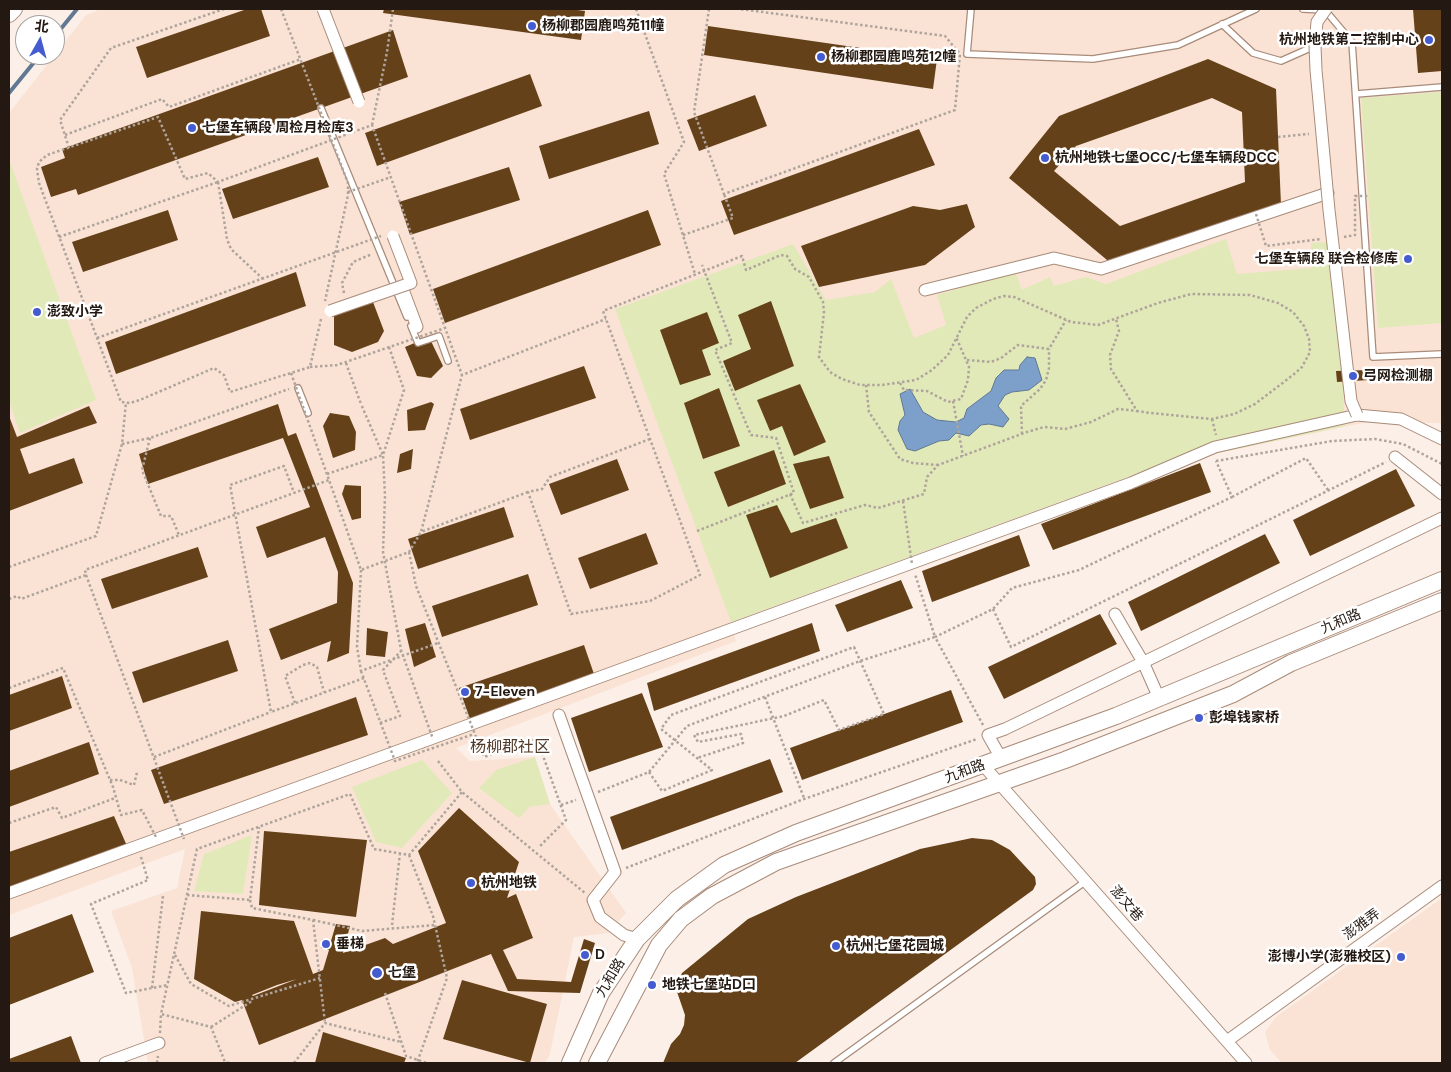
<!DOCTYPE html>
<meta charset="utf-8">
<style>
body{margin:0}
#map{position:relative;width:1451px;height:1072px;overflow:hidden;background:#fbefe7;font-family:"DM Sans","Noto Sans SC",sans-serif}
canvas{display:block}
.frame{position:absolute;inset:0;border:10px solid #241912;pointer-events:none}
.north{position:absolute;left:15px;top:15px;width:50px;height:50px;box-sizing:border-box;background:#fff;border:1px solid #a7a3a0;border-radius:50%;rotate:7deg;font-size:14px;font-weight:700;line-height:20px;text-align:center;color:#241912}
.north::after{content:'';display:block;margin:auto;width:18px;height:22px;background:#455cd0;clip-path:polygon(50% 0,100% 100%,50% 72%,0 100%)}
</style>
<div id="map">
<canvas width="1451" height="1072"></canvas>
<div class="frame"></div>
<div class="north">北</div>
</div>
<script>
const ctx = document.querySelector('canvas').getContext('2d');
ctx.lineJoin = 'round';
function paint(path, color) { ctx.fillStyle = color; ctx.fill(path, 'evenodd'); }
const shape = rows => new Path2D(rows.map(r => 'M' + r).join(''));
function strokePath(path, color, width, dash) { ctx.strokeStyle = color; ctx.lineWidth = width; ctx.lineCap = dash ? 'butt' : 'round'; ctx.setLineDash(dash || []); ctx.stroke(path); }
function label(font, color, halo, rows, align = 'center') {
  ctx.font = font + ' "DM Sans","Noto Sans SC",sans-serif'; ctx.lineWidth = 5; ctx.setLineDash([]); ctx.textBaseline = 'middle'; ctx.strokeStyle = halo; ctx.fillStyle = color; for (const [text, x, y, turn = 0] of rows) {
    ctx.save(); ctx.translate(x, y); ctx.rotate((+turn || 0) * Math.PI / 180); ctx.textAlign = isNaN(turn) ? turn : align; if (halo) ctx.strokeText(text, 0, 0); ctx.fillText(text, 0, 0); ctx.restore();
  }
}
const built = shape([
 [101,9,1442,9,1442,423,1363,423,1161,465,731,622,736,641,456,748,470,761,535,757,550,804,626,913,608,933,574,937,550,1054,545,1063,148,1063,132,968,111,911,177,888,185,849,9,915,9,113,86,15],
 [1442,898,1442,1063,1282,1063,1270,1050,1265,1032,1276,1017]
]);
const green = shape([
 [1442,92,1442,323,1378,328,1361,98],
 [9,159,96,400,20,433,9,401],
 [1226,239,1237,274,1312,268,1311,243,1335,242,1345,426,1161,465,731,622,615,309,793,244,826,300,875,292,891,279,914,338,946,325,937,295,1015,272,1022,290,1050,277,1054,286,1086,277,1106,284],
 [535,757,550,804,529,807,519,818,479,788,496,770],
 [422,760,452,793,402,848,376,842,352,787],
 [252,835,243,894,194,891,204,854]
]);
const water = shape([
 [1027,357,1035,358,1042,380,1029,390,1012,392,1005,395,998,406,1009,419,1003,427,989,424,981,425,969,436,956,433,949,440,939,441,915,451,907,449,898,430,900,421,905,415,900,394,910,389,923,412,937,420,956,422,964,418,967,409,991,391,996,378,1004,370,1019,370,1020,365,1027,357]
]);
const stream = shape([
 [55,36,77,9],
 [9,93,40,55]
]);
const building = shape([
 [247,9,261,9,270,36,147,78,136,47],
 [384,9,570,9,585,11,581,40,383,13],
 [1413,9,1442,9,1442,71,1418,73],
 [708,26,937,59,933,89,704,55],
 [393,30,408,77,78,195,76,189,51,197,41,167,65,158,62,149],
 [1208,59,1276,89,1281,205,1113,265,1009,178,1059,116],
 [1212,98,1242,112,1245,182,1120,226,1054,171,1076,146],
 [530,74,542,106,377,166,365,133],
 [755,95,767,126,699,151,687,120],
 [649,111,659,144,549,179,539,146],
 [919,129,935,165,734,235,721,201],
 [318,157,329,187,233,219,222,189],
 [509,167,520,200,410,235,399,202],
 [967,204,975,227,925,265,819,287,801,246,913,206,940,210],
 [168,210,178,240,83,272,72,242],
 [648,210,661,245,445,323,433,289],
 [296,272,306,306,116,374,105,342],
 [771,301,794,366,735,391,723,361,751,349,738,315],
 [373,302,384,331,378,342,352,352,334,345,334,316],
 [707,312,719,343,702,350,711,375,680,385,660,330],
 [429,337,443,366,431,378,417,376,405,347],
 [584,366,596,398,470,440,460,409],
 [1369,370,1369,380,1337,382,1336,371],
 [800,384,826,442,794,456,782,426,770,431,757,400],
 [719,388,740,446,703,459,684,403],
 [431,402,434,404,425,430,408,431,407,410],
 [278,404,288,436,296,433,353,583,349,653,327,662,331,641,281,660,269,629,337,603,338,572,325,537,267,558,256,527,310,507,283,438,148,484,139,454],
 [89,406,97,423,20,449,29,474,74,458,83,483,9,511,9,416,17,437],
 [330,413,349,416,356,432,355,450,333,458,323,426],
 [413,449,411,469,397,473,400,454],
 [774,450,786,484,728,507,714,472],
 [829,456,844,498,810,509,793,464],
 [617,459,629,490,561,515,549,484],
 [1200,463,1211,492,1053,550,1041,524],
 [1396,469,1415,506,1310,556,1293,520],
 [345,485,361,486,361,518,352,520,342,494],
 [777,505,791,533,836,518,848,548,770,578,746,515],
 [504,507,514,537,418,569,408,539],
 [646,533,658,564,590,589,578,558],
 [1265,534,1280,563,1141,631,1128,602],
 [1019,535,1030,566,932,602,922,571],
 [198,547,208,577,112,609,101,579],
 [528,574,538,605,442,637,432,606],
 [901,580,913,608,847,632,835,605],
 [1100,614,1117,644,1004,699,988,667],
 [425,623,436,657,414,667,405,629],
 [812,623,820,651,654,711,647,683],
 [367,628,388,632,385,657,366,655],
 [228,640,238,671,143,703,132,672],
 [584,645,595,677,470,719,459,688],
 [62,676,72,708,9,731,9,695],
 [951,690,963,722,802,780,790,748],
 [642,693,663,747,589,772,571,718],
 [356,697,368,735,164,804,151,770],
 [89,742,99,774,9,807,9,771],
 [770,759,783,792,622,850,610,817],
 [459,808,519,862,507,898,516,894,533,938,503,950,517,979,571,982,584,939,595,943,580,993,508,991,491,954,259,1045,242,1000,235,1002,194,979,201,911,294,921,313,974,323,970,329,950,321,948,322,939,331,941,336,924,350,926,343,953,385,938,393,944,446,923,418,851],
 [297,979,253,996,252,995,277,985],
 [114,816,127,846,9,888,9,852],
 [264,831,367,840,356,917,259,905],
 [972,838,992,840,1010,850,1035,877,1036,884,1033,890,795,1063,663,1063,671,1044,680,1034,684,1025,685,1015,676,989,682,973,748,919,796,897,920,849],
 [72,914,94,972,9,1005,9,938],
 [462,980,547,1004,530,1063,443,1039],
 [323,1032,406,1058,404,1063,315,1063],
 [71,1036,81,1063,9,1063,9,1059]
]);
const path = shape([
 [1278,137,1309,134],
 [218,182,227,239,231,249,263,279],
 [683,235,733,218,724,194],
 [344,293,342,283,353,262,372,254],
 [900,383,904,390,927,391,948,402,961,399,968,380,969,367,956,337],
 [866,385,869,412,900,459,913,463,938,465],
 [953,401,963,456],
 [1212,419,1216,435],
 [1022,434,1021,406,1040,389,1046,380,1049,368,1049,349],
 [122,444,150,438,289,389],
 [1216,461,1332,441,1375,439,1403,444,1442,464],
 [327,474,383,455,361,404],
 [293,490,284,466,230,485,271,712,364,678],
 [790,494,803,523,865,505,878,508,924,494,927,477,938,465,1027,432,1044,427,1065,429,1091,422,1118,409,1137,411],
 [1232,497,1306,458,1328,490],
 [697,531,794,493,776,438,751,435,715,350,732,343,702,265],
 [993,609,1011,647,1386,462],
 [765,697,804,798],
 [295,703,285,676,303,665,310,663,317,667,324,692],
 [983,725,935,637,993,609,1012,588,1079,570,1232,497,1216,461],
 [537,739,566,820,539,847],
 [154,757,271,712],
 [438,761,462,792,585,893],
 [110,780,120,780,134,785,137,772],
 [598,792,649,772,687,726,860,661,935,637,915,574],
 [561,805,576,800],
 [9,823,56,807,62,818,115,798],
 [409,855,433,916,447,978,417,1063],
 [141,857,148,880,91,904,126,993,168,985],
 [626,868,804,799,977,739],
 [187,895,250,900,259,827],
 [250,900,252,908,313,920,325,1023],
 [313,920,362,931,435,925],
 [392,925,400,853],
 [175,955,191,984,229,1006,320,978],
 [152,988,163,896],
 [385,993,406,1056,427,1063],
 [211,1027,252,1001],
 [160,1033,161,1014],
 [157,1063,158,1056],
 [229,1063,225,1062,211,1027,161,1014,197,849,350,794,374,849,409,855,462,792],
 [294,1063,325,1023,401,1042]
]);
const lane = shape([
 [971,9,967,54,1093,59,1178,45,1256,9],
 [1303,9,1325,10,1352,42,1373,357,1442,354],
 [1222,24,1253,53,1281,61,1344,33],
 [1356,94,1442,87],
 [321,108,407,317],
 [411,326,418,343,439,336,448,361],
 [298,388,308,413],
 [834,1063,1086,881]
]);
const street = shape([
 [402,287,417,327],
 [925,290,1054,258,1101,269,1328,193],
 [1395,457,1442,494],
 [1115,614,1143,662,1159,698],
 [559,715,615,872,593,900,600,917,624,935,637,939],
 [1001,758,988,735,1005,729,1442,518],
 [983,765,1246,1063],
 [9,893,1131,483,1215,447,1357,415,1401,419,1442,439],
 [1227,1041,1442,886],
 [105,1063,159,1043]
]);
const secondary = shape([
 [9,14,14,9],
 [570,1063,601,993,637,939,677,899,724,865,796,833,1116,716,1442,580],
 [597,1063,659,945,681,919,712,896,776,862,1065,760,1233,694,1291,663,1442,601]
]);
const pathBridge = shape([
 [281,9,348,183,348,195,325,301],
 [636,9,684,142,664,174,695,274],
 [709,9,694,112,724,194,955,110,960,54,945,36,740,9],
 [372,125,387,52,393,9],
 [65,135,162,99,169,107,301,59],
 [69,148,60,120,111,48,224,9],
 [348,192,391,177],
 [1256,214,1266,246,1321,239],
 [59,237,218,182],
 [1344,237,1355,235,1355,196,1368,196],
 [321,319,310,367,230,392,224,375,214,368,140,400,130,403,121,402,39,183,37,169,39,162,47,155,158,117,185,179,208,173,218,182,372,125,462,375],
 [97,338,381,236],
 [389,347,404,390,383,455,385,496,383,552,401,650,433,739],
 [967,360,991,362,1001,358,1018,345,1049,349,1066,320],
 [346,363,361,404],
 [310,367,337,365,445,328],
 [291,373,361,570,409,552,421,532],
 [150,438,142,470,161,516,171,516,179,535],
 [650,439,550,477,542,489,528,492,571,614,650,601,700,575,650,439,603,311,742,256,746,270,781,255,787,256,795,269,809,277,823,302,824,312,819,357,830,372,842,379,860,385,882,385,916,380,932,370,948,355,967,317,976,308,993,299,1004,296,1014,297,1071,322,1098,325,1158,303,1191,294,1250,295,1278,303,1293,312,1304,326,1309,339,1310,352,1302,367,1293,375,1255,404,1234,414,1212,419,1150,413,1137,411,1111,369,1110,355,1119,331,1116,319],
 [528,492,421,532,462,375,606,319],
 [903,501,912,564],
 [409,552,416,586,484,757,537,739],
 [9,567,96,536,122,444,126,402],
 [361,570,357,647,361,671,438,643],
 [86,575,184,839],
 [9,599,17,596,21,599,86,575,85,570,329,480],
 [361,671,395,761,474,734],
 [9,688,63,668,113,787,121,815,142,810,157,839],
 [380,723,400,716,383,670,401,651],
 [649,772,662,791,712,770,697,758,661,729,671,715,854,647,884,714,839,730,824,700,784,716,694,735,698,742,741,734,743,743,697,758]
]);
const streetBridge = shape([
 [323,9,359,102],
 [1326,9,1317,22,1315,46,1316,70,1329,210,1351,401,1357,415],
 [330,311,411,283,393,236]
]);
const markers = [
 [532,26,5,"#455cd0"],
 [1429,40,5,"#455cd0"],
 [821,57,5,"#455cd0"],
 [192,128,5,"#455cd0"],
 [1045,158,5,"#455cd0"],
 [1408,259,5,"#455cd0"],
 [37,312,5,"#455cd0"],
 [1353,376,5,"#455cd0"],
 [465,692,5,"#455cd0"],
 [1199,718,5,"#455cd0"],
 [471,883,5,"#455cd0"],
 [326,944,5,"#455cd0"],
 [836,946,5,"#455cd0"],
 [585,955,5,"#455cd0"],
 [1401,957,5,"#455cd0"],
 [377,973,6,"#455cd0"],
 [652,985,5,"#455cd0"]
];
const poiNames = [
 ["杨柳郡园鹿鸣苑11幢",542,26],
 ["杭州地铁第二控制中心",1419,40,"right"],
 ["杨柳郡园鹿鸣苑12幢",831,57],
 ["七堡车辆段 周检月检库3",202,128],
 ["杭州地铁七堡OCC/七堡车辆段DCC",1055,158],
 ["七堡车辆段 联合检修库",1398,259,"right"],
 ["澎致小学",47,312],
 ["弓网检测棚",1363,376],
 ["7-Eleven",475,692],
 ["彭埠钱家桥",1209,718],
 ["杭州地铁",481,883],
 ["垂梯",336,944],
 ["杭州七堡花园城",846,946],
 ["D",595,955],
 ["澎博小学(澎雅校区)",1391,957,"right"],
 ["七堡",388,973],
 ["地铁七堡站D口",662,985]
];
const streetNames = [
 ["九和路",1341,622,-23],
 ["九和路",965,772,-20],
 ["澎文巷",1126,904,49],
 ["澎雅弄",1362,925,-36],
 ["九和路",611,978,-59]
];
const quarterNames = [
 ["杨柳郡社区",510,748]
];
paint(built, '#fae3d5');
paint(green, '#e2e9b8');
paint(water, '#7ca0c9');
strokePath(water, '#627892', 1);
strokePath(stream, '#627892', 4);
paint(building, '#644119');
strokePath(lane, '#a88b79', 8);
strokePath(street, '#a88b79', 13);
strokePath(secondary, '#a88b79', 18);
strokePath(path, '#afa49c', 2.5, [2.5, 2.5]);
strokePath(lane, '#fff', 5.5);
strokePath(street, '#fff', 11);
strokePath(secondary, '#fff', 16);
strokePath(streetBridge, '#a88b79', 13, []);
strokePath(pathBridge, '#afa49c', 2.5, [2.5, 2.5]);
strokePath(streetBridge, '#fff', 11);
for (const [x, y, r, color] of markers) { const dot = new Path2D(); dot.arc(x, y, r, 0, 2 * Math.PI); ctx.fillStyle = color; ctx.fill(dot); strokePath(dot, '#fff', 2); }
label('bold 14px', '#241912', '#fff', poiNames, 'left');
label('14px', '#241912', '#fff', streetNames);
label('16px', '#523a2a', '#fff', quarterNames);
</script>
